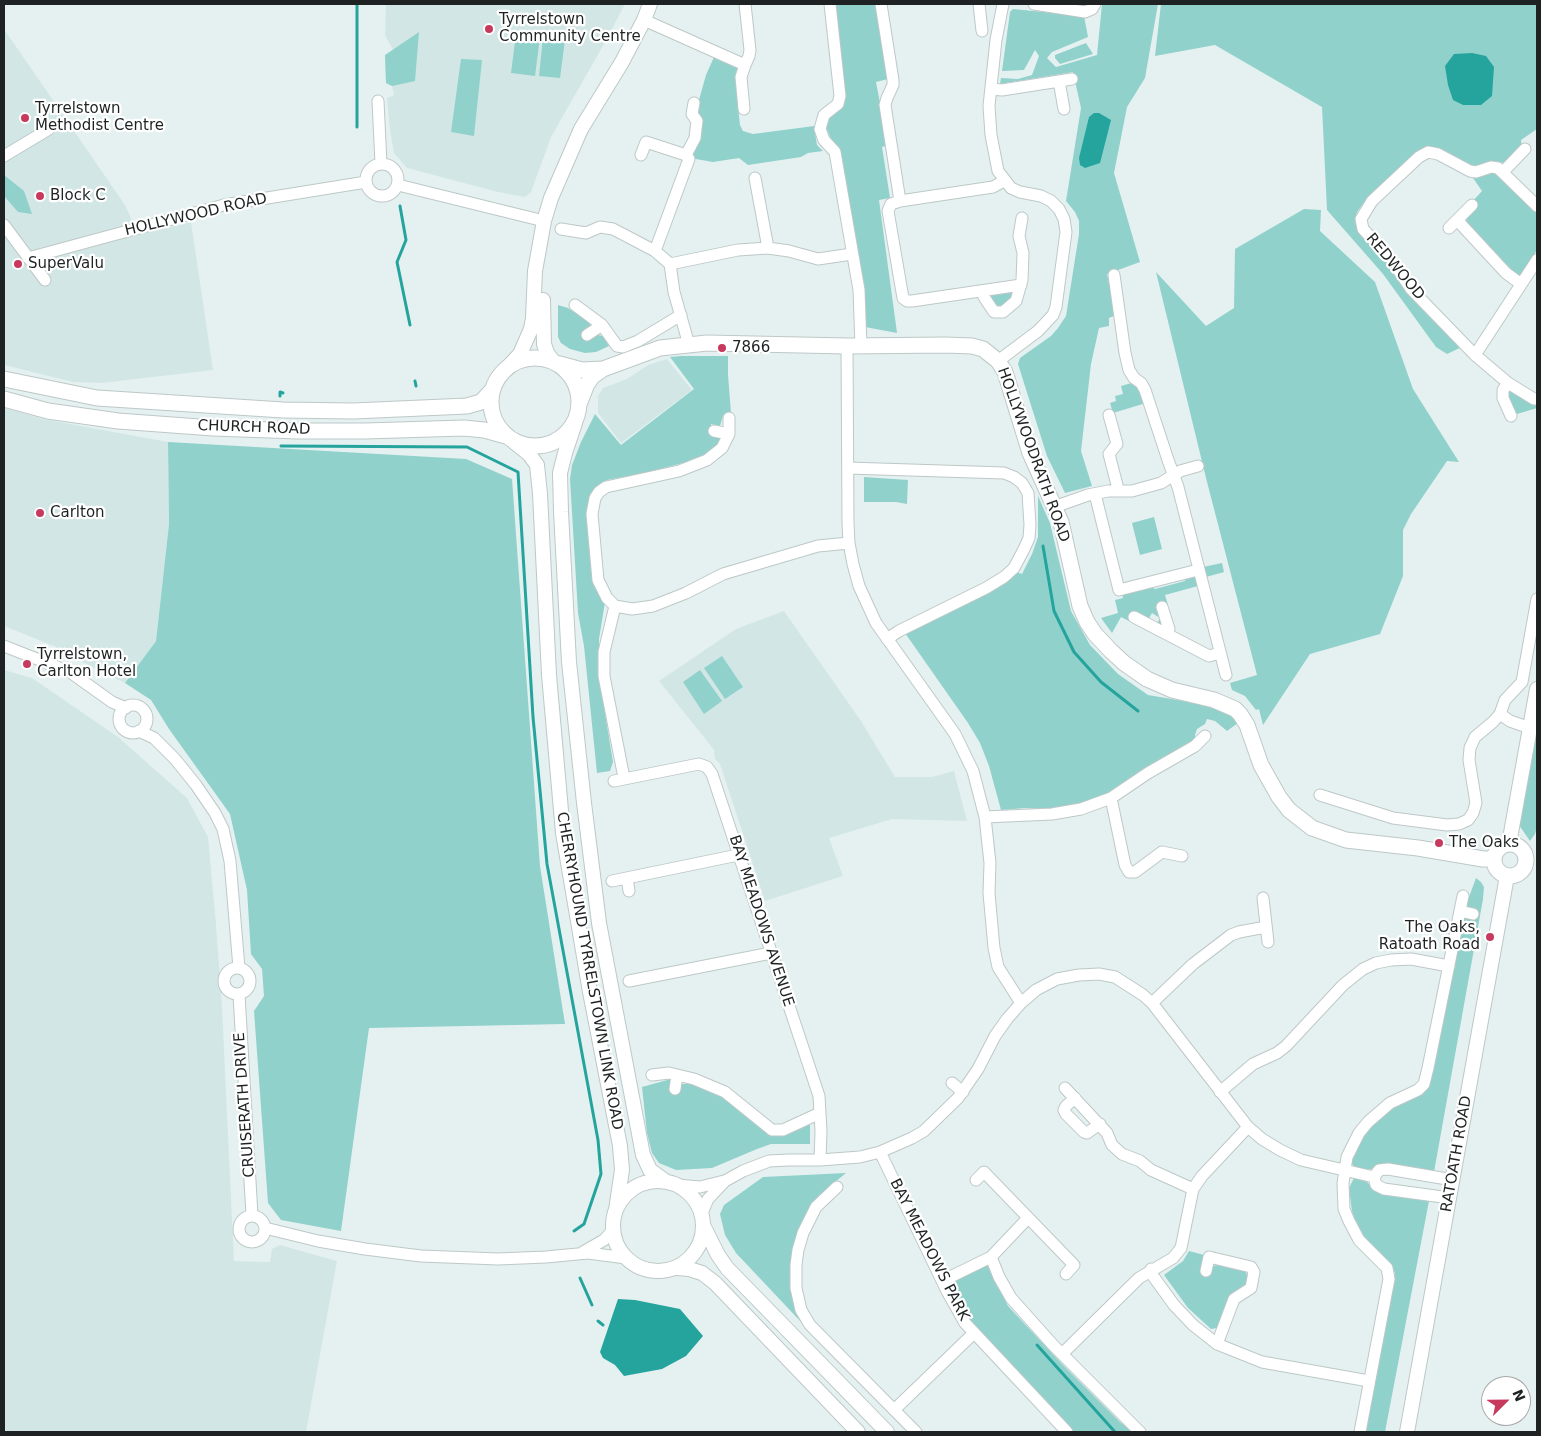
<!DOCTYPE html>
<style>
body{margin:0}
#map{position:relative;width:1541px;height:1436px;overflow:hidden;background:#e5f1f0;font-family:"DejaVu Sans",sans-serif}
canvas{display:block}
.frame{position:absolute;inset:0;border:5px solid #1e2222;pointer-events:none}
.north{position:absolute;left:1481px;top:1376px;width:50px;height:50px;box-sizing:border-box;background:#fff;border:1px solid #a5a7a7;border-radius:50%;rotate:67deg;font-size:14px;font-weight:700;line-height:20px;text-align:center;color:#1e2222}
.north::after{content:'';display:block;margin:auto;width:18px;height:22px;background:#c8395e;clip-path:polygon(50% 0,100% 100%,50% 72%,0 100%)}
</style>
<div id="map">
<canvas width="1541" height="1436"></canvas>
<div class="frame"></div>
<div class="north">N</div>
</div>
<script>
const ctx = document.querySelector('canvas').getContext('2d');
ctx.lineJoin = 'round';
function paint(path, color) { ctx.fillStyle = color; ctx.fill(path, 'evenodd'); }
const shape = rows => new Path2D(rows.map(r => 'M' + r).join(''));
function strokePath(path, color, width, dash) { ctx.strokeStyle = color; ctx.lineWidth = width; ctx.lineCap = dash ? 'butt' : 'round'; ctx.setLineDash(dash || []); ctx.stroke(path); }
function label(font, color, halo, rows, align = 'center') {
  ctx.font = font + ' "DejaVu Sans",sans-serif'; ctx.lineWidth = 4.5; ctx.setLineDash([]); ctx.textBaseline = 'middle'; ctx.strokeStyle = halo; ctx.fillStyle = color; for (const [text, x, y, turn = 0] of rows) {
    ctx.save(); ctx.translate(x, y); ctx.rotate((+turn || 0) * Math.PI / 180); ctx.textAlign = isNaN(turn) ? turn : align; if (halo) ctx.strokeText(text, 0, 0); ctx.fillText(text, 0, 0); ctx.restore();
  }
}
const built = shape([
 [386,4,625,4,608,37,551,137,531,192,525,197,498,192,407,168,394,153,390,130,387,98,394,95,392,86,386,83,385,55,393,50,385,35],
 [4,29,125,205,138,234,191,222,213,370,101,383,73,382,4,365],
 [667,359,692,390,621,443,598,413,598,396,603,388,627,379,648,365],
 [4,408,43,419,168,442,169,524,156,641,125,683,90,666,54,646,4,626],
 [784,611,861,721,895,777,932,777,954,771,967,821,892,819,829,838,843,876,765,901,720,764,715,759,714,752,715,751,659,681,736,629],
 [4,670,32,678,118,737,187,798,208,837,216,924,222,1007,234,1261,270,1262,272,1249,280,1245,337,1261,306,1432,4,1432]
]);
const green = shape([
 [835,4,876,4,888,79,876,82,888,145,882,147,890,198,879,200,897,333,865,327,861,270,839,147,831,139,826,127,828,117,843,102],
 [1102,4,1158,4,1145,78,1127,107,1114,173,1140,262,1107,274,1116,315,1109,318,1109,326,1099,328,1091,364,1081,451,1092,486,1065,493,1047,456,1018,364,1020,358,1051,336,1058,328,1066,316,1079,234,1079,221,1075,212,1066,201,1081,108,1073,72,1000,84,1001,78,1018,79,1032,75,1039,56,1035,50,1024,70,1002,71,1010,12,1013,9,1084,16,1088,37,1052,52,1047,58,1056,67,1097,55],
 [1161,4,1537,4,1537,129,1521,140,1522,147,1505,163,1492,161,1476,166,1469,166,1431,147,1400,169,1362,205,1357,212,1355,222,1364,236,1464,346,1447,354,1436,347,1383,274,1327,210,1322,107,1215,45,1155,56],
 [419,32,415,81,392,86,386,83,385,55],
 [516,34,540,37,535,76,511,73],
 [543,37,565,40,560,78,539,76],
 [1086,43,1093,54,1060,64,1055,58,1055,55],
 [714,57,738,67,736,87,740,125,743,131,753,134,814,126,817,145,823,151,808,153,801,157,748,165,739,158,713,162,690,158,699,100,706,75],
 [461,59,482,60,474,136,451,132],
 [1495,172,1537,212,1537,250,1521,275,1517,275,1468,226,1466,218,1471,203,1482,191,1473,178],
 [4,175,24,191,32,214,18,212,4,196],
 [1304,209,1321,210,1320,231,1375,282,1413,389,1459,462,1447,461,1411,514,1403,530,1403,576,1380,634,1310,654,1263,725,1259,709,1256,710,1245,696,1232,690,1230,683,1257,675,1206,478,1156,272,1206,326,1234,308,1235,249],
 [1013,290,1013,298,1000,308,996,307,989,294],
 [558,305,568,308,590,322,590,327,598,335,603,336,609,346,596,352,585,353,570,349,561,343,558,337],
 [681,356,728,356,728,375,731,413,723,416,720,426,711,424,710,432,717,435,720,439,717,446,712,452,698,459,645,473,607,480,596,487,589,504,593,570,596,589,605,602,599,639,599,677,613,762,610,771,597,773,584,646,578,613,570,479,572,465,581,442,595,414,621,445,694,389,670,357],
 [1135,382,1138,389,1141,388,1146,403,1113,413,1110,403,1116,401,1115,396,1123,394,1121,386],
 [1511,389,1537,401,1537,408,1517,414,1509,400,1508,393],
 [168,442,466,459,512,479,540,866,565,1024,369,1028,341,1231,281,1220,268,1203,254,1011,264,996,262,969,251,954,247,890,230,814,169,729,151,700,125,683,156,641,169,524],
 [864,477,908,480,907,504,896,502,864,502],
 [1038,496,1050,523,1071,611,1090,645,1118,674,1148,695,1207,705,1224,710,1238,723,1227,731,1215,721,1207,719,1205,724,1197,729,1195,735,1195,741,1122,787,1095,800,1048,809,1025,808,1001,810,989,766,980,743,968,723,905,633,998,588,1016,572,1022,574,1032,554,1038,537],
 [1154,517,1162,549,1140,555,1132,523],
 [1222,563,1224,572,1206,577,1203,567],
 [1192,575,1195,578,1198,586,1165,595,1168,605,1161,607,1166,626,1156,626,1160,618,1152,613,1147,622,1133,614,1129,621,1121,617,1112,633,1101,618,1118,613,1115,600,1123,598,1122,593,1150,586,1155,589,1185,581,1184,577],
 [722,656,743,687,725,699,704,668],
 [700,670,722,701,704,714,683,682],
 [1537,728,1537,827,1535,834,1530,841,1519,825],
 [1476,878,1481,882,1484,887,1483,899,1434,1172,1381,1167,1366,1170,1356,1168,1351,1163,1353,1153,1374,1122,1392,1109,1417,1097,1425,1090,1461,921,1466,918,1467,897,1469,897],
 [671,1079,673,1092,680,1084,697,1084,720,1091,767,1132,810,1121,810,1144,771,1144,757,1149,712,1168,676,1170,659,1163,652,1153,647,1133,642,1087],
 [846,1173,818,1196,800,1228,793,1251,790,1280,802,1323,736,1253,725,1235,720,1214,724,1205,763,1177],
 [1354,1178,1367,1182,1374,1189,1429,1201,1385,1432,1365,1432,1395,1273,1392,1267,1361,1236,1352,1211,1349,1188],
 [1189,1251,1204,1255,1212,1266,1218,1265,1241,1269,1246,1272,1248,1279,1245,1287,1234,1292,1228,1299,1217,1328,1211,1329,1188,1308,1164,1275,1183,1261],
 [986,1263,1008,1306,1063,1365,1120,1422,1133,1432,1070,1432,971,1327,947,1282]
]);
const water = shape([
 [1472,53,1486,56,1494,67,1492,96,1481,105,1463,105,1453,100,1448,85,1445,66,1454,54],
 [1094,113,1099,113,1111,120,1100,163,1085,168,1080,165,1079,158,1089,117],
 [618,1299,635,1300,680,1309,703,1336,686,1356,662,1369,624,1376,615,1365,603,1358,600,1352]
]);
const stream = shape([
 [357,127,357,4],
 [400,206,406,240,397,262,410,325],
 [415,381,416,386],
 [280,396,280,392,283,393],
 [281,446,467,447,518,472,533,717,547,864,598,1140,601,1174,584,1224,574,1231],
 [1043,546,1054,611,1074,652,1101,682,1138,711],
 [580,1278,592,1305],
 [598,1321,603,1325],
 [1037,1345,1115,1432]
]);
const minor = shape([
 [830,4,840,96,838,104,824,115,820,129,824,140,835,152,859,290,861,346],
 [881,4,893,80,893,85,887,98,885,105,900,201,891,204,888,211,903,298,907,301,912,301,1021,285],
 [979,4,982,31],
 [1034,4,1085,12,1092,9,1095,4],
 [644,20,745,65,749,56,750,50,745,4],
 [1059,81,1064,109],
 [991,89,1002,90,1072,79],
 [378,101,381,164],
 [744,109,741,77,745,65],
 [641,155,646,142,686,155,695,138,696,129,697,121,692,114,694,103],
 [4,156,49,129],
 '366 180a16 16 0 1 1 32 0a16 16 0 1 1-32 0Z',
 [1503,172,1525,149],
 [755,178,768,248],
 [398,185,544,221],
 [900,201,993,187,1004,181],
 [1537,206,1498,168,1491,167,1476,172,1470,171,1438,154,1428,152,1419,157,1372,201,1361,219,1363,229,1391,259,1411,289,1475,355,1508,383,1534,399,1537,399],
 [1457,220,1506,273,1521,284],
 [4,225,45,280],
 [1449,228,1472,205],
 [561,229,586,233,600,227,613,229,655,251,670,264,674,292,689,345],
 [655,251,689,159,686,155],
 [28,258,224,205,366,182],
 [670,264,738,250,768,248,789,251,818,259,852,254],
 [1114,275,1125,353,1129,370,1134,378,1141,383,1145,390,1168,460,1178,487,1226,675],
 [982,291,984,297,994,312,1003,312,1016,301,1022,280,1023,253,1019,236,1022,218],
 [575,305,602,325,617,346,623,347,638,341,681,315],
 [587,335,602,325],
 [847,346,848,523,849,543,853,564,859,586,876,623,955,734,973,771,985,817,990,863,989,893,994,948,998,967,1021,1003],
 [1475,355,1537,260],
 [998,361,1038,331,1053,315,1056,307,1066,232,1064,219,1059,209,1051,201,1041,196,1020,192,1011,188,998,171,991,135,989,106,996,40,1003,4],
 [1508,383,1503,390,1503,398,1511,416],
 [1109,415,1117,444,1109,454,1117,485,1116,491],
 [729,418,729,434,722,448,707,460,679,471,606,487,599,492,595,498,592,514,598,580,607,598,615,606,632,609,653,606,686,593,723,574,818,546,849,543],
 [714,431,729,434],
 [848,468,1004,473,1014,477,1022,483,1028,493,1030,525,1029,538,1024,549,1014,568,1004,577,986,588,899,631,887,639],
 [1095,494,1119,590,1198,570],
 [1054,507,1088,495,1108,491,1132,491,1161,483,1180,471,1198,466],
 [615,606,604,652,604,676,624,778],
 [1162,607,1169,629,1167,634],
 [1134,617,1209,656,1220,653],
 [4,646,70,672,112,702,126,708],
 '119 719a14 14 0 1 1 28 0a14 14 0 1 1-28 0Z',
 [1500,714,1505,700,1522,682,1537,599],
 [139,731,154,738,175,759,196,785,215,813,223,829,230,861,239,968],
 [614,781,699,764,707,767,712,774,819,1096,821,1131,820,1160],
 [1320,795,1393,818,1447,825,1459,824,1468,820,1473,813,1476,803,1469,760,1470,748,1475,737,1493,722,1500,714,1510,721,1530,728],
 [1111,798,1125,865,1129,872,1135,872,1162,852,1182,856],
 [985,817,1052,814,1081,809,1111,798,1148,773,1195,746,1205,736],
 [627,878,629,891],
 [612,881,738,855],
 [1263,898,1268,942],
 [1460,911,1473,914],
 '224 981a13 13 0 1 1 26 0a13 13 0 1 1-26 0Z',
 [629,981,771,953],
 [239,995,252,1215],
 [1152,1003,1193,964,1231,935,1239,932,1266,927],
 [652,1075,669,1073,694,1079,725,1092,772,1130,783,1130,820,1113],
 [952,1083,963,1092],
 [1065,1088,1107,1133,1112,1145,1122,1154,1140,1161,1151,1170,1193,1189],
 [675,1089,677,1075],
 [1220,1092,1253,1064,1277,1053,1286,1046,1343,985,1363,969,1376,963,1391,960,1411,959,1449,966],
 [1075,1098,1066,1106,1064,1110,1066,1114,1084,1132,1087,1133,1100,1124],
 [880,1152,947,1291,965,1323,1067,1432],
 [1374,1177,1379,1170,1388,1169,1453,1180],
 [1374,1177,1376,1185,1384,1189,1450,1198],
 [976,1180,984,1172,1074,1265,1066,1274],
 [677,1185,700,1187,724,1181],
 [837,1187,816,1207,803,1233,798,1250,796,1265,796,1288,801,1310,810,1325,916,1432],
 [702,1213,708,1199,725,1181,743,1171,769,1161,788,1160,820,1160,860,1157,880,1152,912,1138,924,1131,958,1098,978,1069,995,1036,1007,1019,1021,1003,1036,990,1057,979,1079,975,1099,974,1115,977,1143,995,1152,1003,1248,1127,1262,1139,1280,1150,1301,1160,1374,1177],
 '239 1229a13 13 0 1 1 26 0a13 13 0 1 1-26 0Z',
 [265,1228,318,1241,365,1249,421,1256,498,1259,546,1257,588,1253,626,1258],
 [583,1252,604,1240,613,1230],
 [991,1257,999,1277,1011,1298,1053,1345,1140,1432],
 [1151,1269,1153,1276,1174,1305,1193,1325,1217,1344,1262,1362,1369,1381],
 [1206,1271,1209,1257,1251,1267,1254,1272,1251,1288,1234,1299,1217,1344],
 [942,1281,991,1257,1028,1218],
 [1062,1354,1139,1278,1173,1258,1181,1248,1193,1189,1202,1176,1248,1127],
 [894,1410,974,1333],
 [1360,1432,1389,1279,1387,1268,1359,1240,1349,1221,1344,1209,1343,1183,1347,1157,1359,1133,1368,1122,1390,1103,1418,1090,1424,1084,1428,1068,1463,896]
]);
const tertiary = shape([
 [543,300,544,344,547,353,553,361],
 [509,366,520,354,531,329,533,318,535,271,544,221,551,198,581,129,622,62,644,20,650,4],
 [575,423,565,453,560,473,561,512,569,662,584,803,599,923,643,1155,650,1170,665,1181],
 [514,442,529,454,537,465,540,494,549,675,563,833,590,992,620,1146,622,1170,616,1210],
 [1509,844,1537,689],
 '613 1226a45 45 0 1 1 90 0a45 45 0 1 1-90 0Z',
 [704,1227,718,1255,727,1268,887,1432],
 [677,1268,689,1269,702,1273,715,1283,858,1432],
 [1407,1432,1507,876]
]);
const secondary = shape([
 '491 402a44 44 0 1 1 88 0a44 44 0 1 1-88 0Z',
 [560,364,582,370,603,369,660,348,707,343,847,346,945,345,972,346,983,349,998,361,1005,372,1030,453,1061,522,1080,606,1087,622,1095,634,1111,651,1124,663,1147,679,1172,690,1214,700,1235,709,1240,714,1247,725,1261,765,1279,797,1289,810,1312,828,1346,840,1418,848,1483,859,1494,859],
 [4,379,97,398,283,410,353,411,467,406,481,402,492,390],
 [4,399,48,411,118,421,213,428,298,431,365,431,464,428,484,430,506,436],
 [580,402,587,384,593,376,603,369],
 '1494 860a16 16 0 1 1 32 0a16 16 0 1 1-32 0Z'
]);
const markers = [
 [489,29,5,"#c8395e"],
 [25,118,5,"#c8395e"],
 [40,196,5,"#c8395e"],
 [18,264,5,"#c8395e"],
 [722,348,5,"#c8395e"],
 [40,513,5,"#c8395e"],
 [27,664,5,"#c8395e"],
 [1439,843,5,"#c8395e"],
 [1490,937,5,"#c8395e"]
];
const poiNames = [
 ["Tyrrelstown",499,20],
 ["Community Centre",499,37],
 ["Tyrrelstown",35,109],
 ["Methodist Centre",35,126],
 ["Block C",50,196],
 ["SuperValu",28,264],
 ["7866",732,348],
 ["Carlton",50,513],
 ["Tyrrelstown,",37,655],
 ["Carlton Hotel",37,672],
 ["The Oaks",1449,843],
 ["The Oaks,",1480,928,"right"],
 ["Ratoath Road",1480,945,"right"]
];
const streetNames = [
 ["HOLLYWOOD ROAD",196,215,-13],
 ["REDWOOD",1395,267,50],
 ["CHURCH ROAD",254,428,2],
 ["HOLLYWOODRATH ROAD",1033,455,70],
 ["BAY MEADOWS AVENUE",761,921,72],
 ["CHERRYHOUND TYRRELSTOWN LINK ROAD",589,971,80],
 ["CRUISERATH DRIVE",245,1105,-94],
 ["RATOATH ROAD",1457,1154,-80],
 ["BAY MEADOWS PARK",929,1250,63]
];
paint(built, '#d2e7e5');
paint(green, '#90d1cc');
paint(water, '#24a49d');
strokePath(stream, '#24a49d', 3);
strokePath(minor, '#bdc8c7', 13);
strokePath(tertiary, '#bdc8c7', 16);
strokePath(secondary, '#bdc8c7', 17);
strokePath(minor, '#fff', 11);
strokePath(tertiary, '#fff', 14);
strokePath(secondary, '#fff', 15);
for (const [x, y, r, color] of markers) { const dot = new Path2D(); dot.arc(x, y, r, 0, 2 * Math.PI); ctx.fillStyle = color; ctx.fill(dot); strokePath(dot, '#fff', 2); }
label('15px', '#1e2222', '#fff', poiNames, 'left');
label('15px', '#1e2222', '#fff', streetNames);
</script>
